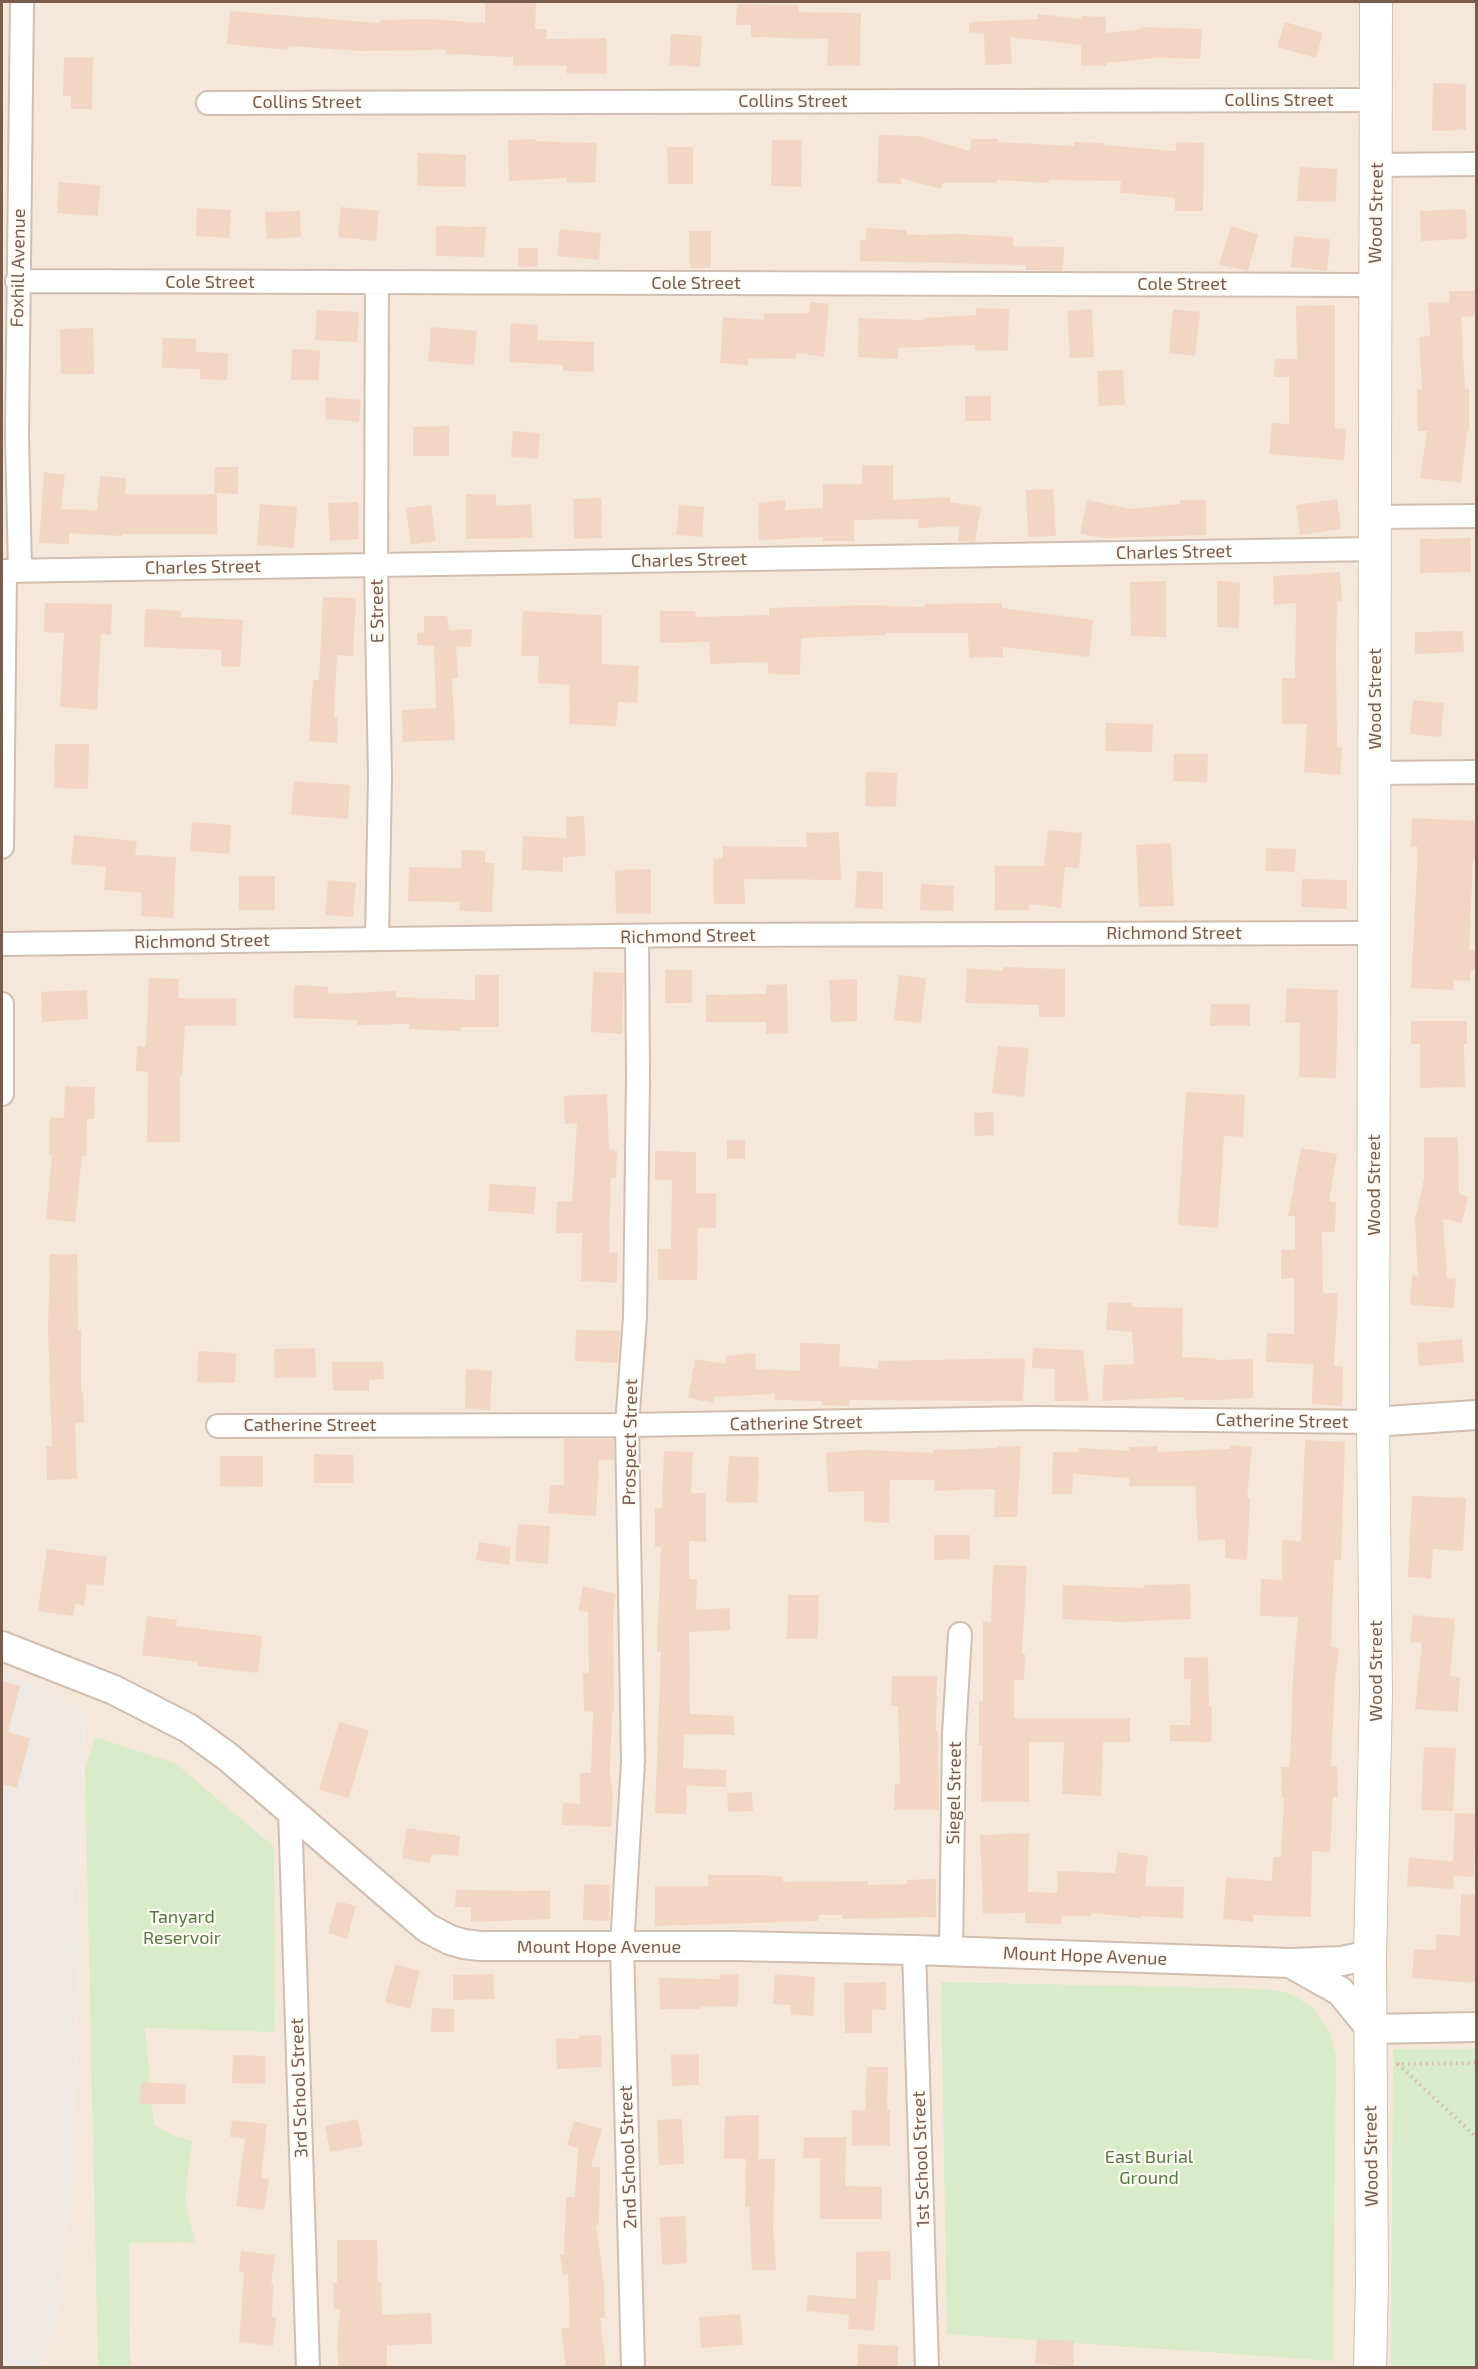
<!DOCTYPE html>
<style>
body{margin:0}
#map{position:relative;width:1478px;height:2369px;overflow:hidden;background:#fdf6ec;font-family:"Exo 2",sans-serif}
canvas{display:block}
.frame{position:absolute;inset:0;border:3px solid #7a5c4d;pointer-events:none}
</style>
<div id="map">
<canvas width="1478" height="2369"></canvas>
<div class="frame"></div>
</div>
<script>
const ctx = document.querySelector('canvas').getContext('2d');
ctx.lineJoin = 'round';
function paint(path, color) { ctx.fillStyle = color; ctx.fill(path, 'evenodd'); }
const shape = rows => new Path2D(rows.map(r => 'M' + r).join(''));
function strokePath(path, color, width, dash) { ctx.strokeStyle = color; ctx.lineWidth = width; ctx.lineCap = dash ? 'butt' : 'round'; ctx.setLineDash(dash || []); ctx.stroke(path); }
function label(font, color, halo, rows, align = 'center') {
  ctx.font = font + ' "Exo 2",sans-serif'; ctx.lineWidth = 4.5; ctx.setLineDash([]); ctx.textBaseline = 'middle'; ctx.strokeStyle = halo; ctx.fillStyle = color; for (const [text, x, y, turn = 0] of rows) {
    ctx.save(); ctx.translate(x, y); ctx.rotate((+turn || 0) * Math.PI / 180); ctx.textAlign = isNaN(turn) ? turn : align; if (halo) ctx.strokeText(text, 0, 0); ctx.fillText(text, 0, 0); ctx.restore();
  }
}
const residential = shape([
 [2,2,1476,2,1476,2367,41,2367,58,2309,73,2160,84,1712,2,1670]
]);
const industrial = shape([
 [2,1670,84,1712,73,2160,58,2309,41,2367,2,2367]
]);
const green = shape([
 [95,1737,175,1763,274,1847,275,2032,145,2028,154,2125,174,2136,192,2141,185,2201,195,2242,129,2243,130,2367,98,2367,85,1769],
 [941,1982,1270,1989,1291,1994,1313,2008,1329,2031,1336,2054,1333,2361,947,2334],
 [1393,2049,1476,2049,1476,2367,1391,2367]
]);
const building = shape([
 [485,2,536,2,535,29,547,29,546,39,606,38,607,74,567,74,567,66,513,66,513,57,446,54,446,50,360,51,289,46,288,50,227,44,230,11,380,23,380,20,428,19,485,23],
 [737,4,799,5,799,12,861,13,860,66,827,66,828,39,751,37,751,25,736,25],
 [1038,14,1081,19,1081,16,1106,17,1106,33,1141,29,1141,27,1202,29,1200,59,1157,58,1106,63,1106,66,1081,66,1081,45,1010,37,1012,64,985,65,984,34,969,32,969,22,1038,19],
 [1285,22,1323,33,1316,58,1277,47],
 [671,34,702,36,700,67,669,65],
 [64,57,93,57,92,109,71,109,71,96,63,96],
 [1433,83,1466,84,1466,130,1432,131],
 [879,135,918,136,970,151,971,139,998,139,998,142,1074,146,1074,142,1103,143,1103,145,1176,151,1176,142,1204,143,1203,211,1175,211,1175,198,1120,193,1121,181,1049,180,1049,183,997,180,997,183,943,183,941,189,901,178,901,184,877,183],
 [536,139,536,141,597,143,595,183,567,182,567,178,509,181,508,140],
 [772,140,802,140,801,187,771,186],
 [667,147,693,147,693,184,668,184],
 [418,153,466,155,465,187,417,186],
 [1300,167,1337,169,1336,202,1297,201],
 [59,182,100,185,98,216,57,213],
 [341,207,379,211,376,241,338,237],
 [197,208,231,210,229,238,196,236],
 [1466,209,1467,239,1421,241,1420,211],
 [300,211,301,237,267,239,265,212],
 [436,226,486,227,484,257,436,256],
 [1231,226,1258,234,1248,271,1219,265],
 [866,228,907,230,907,235,960,234,1013,237,1013,246,1064,247,1063,271,1026,270,1026,265,860,261,860,240,866,241],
 [560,229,601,233,599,260,557,256],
 [689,231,711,231,711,268,690,268],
 [1294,236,1330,239,1327,271,1291,267],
 [518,248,538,248,538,267,518,267],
 [1449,291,1476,291,1476,316,1461,317,1465,389,1469,389,1469,431,1467,431,1461,483,1420,478,1427,431,1418,431,1417,389,1422,389,1419,337,1430,336,1428,302,1449,302],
 [810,302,829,304,824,357,796,353,796,359,748,358,748,365,720,363,723,317,764,320,764,313,809,313],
 [1335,305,1335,428,1346,429,1344,460,1269,454,1272,423,1289,424,1289,377,1274,377,1275,359,1297,359,1296,306],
 [976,308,1009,309,1008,351,975,350,975,345,898,348,898,359,858,357,859,318,924,320,924,318,976,315],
 [1092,309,1094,357,1070,358,1067,311],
 [1173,309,1200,312,1195,356,1169,353],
 [317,310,359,312,357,342,315,340],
 [511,323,538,325,537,340,594,342,594,372,563,371,563,365,509,362],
 [431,327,477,331,474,365,428,361],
 [93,328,94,374,61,374,60,329],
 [163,338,196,339,196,352,228,353,227,380,200,379,200,369,162,368],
 [292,349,320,350,319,380,291,380],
 [1123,370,1125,405,1099,406,1097,371],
 [965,396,991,396,991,421,965,421],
 [325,397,361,400,359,422,326,419],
 [449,426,449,456,413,456,413,427],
 [513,431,540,433,538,459,511,457],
 [862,465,893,465,893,500,950,497,950,502,981,507,975,542,958,541,960,526,919,528,918,519,854,520,854,541,823,541,823,537,759,540,758,503,785,500,785,510,823,508,823,484,862,484],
 [215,467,238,467,238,494,214,493],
 [44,472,65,475,61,509,97,510,100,476,126,478,125,494,217,494,217,534,122,534,122,536,69,533,69,544,39,543],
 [1053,489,1056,536,1028,537,1026,490],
 [466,494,496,494,496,506,531,504,533,538,466,539],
 [601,498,602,538,574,539,573,499],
 [1337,499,1341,529,1300,535,1296,505],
 [1087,500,1131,509,1180,504,1180,500,1206,500,1206,535,1104,538,1080,534],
 [358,502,359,539,330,541,328,503],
 [260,504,297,507,294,548,257,545],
 [431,505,436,541,411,545,406,508],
 [679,505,704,507,702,537,676,535],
 [1471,538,1471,572,1420,573,1420,539],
 [1340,572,1342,601,1337,601,1336,655,1337,747,1342,748,1340,775,1304,772,1307,724,1282,724,1282,678,1295,678,1296,603,1274,605,1273,576],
 [1166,581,1166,637,1131,636,1130,582],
 [1217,581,1240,582,1239,628,1217,627],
 [323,597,356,598,353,656,337,655,334,717,338,717,337,743,309,741,313,680,319,680],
 [45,603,112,604,111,635,101,634,97,710,60,707,64,633,44,632],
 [1002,603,1002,608,1093,620,1089,657,1003,647,1003,657,969,658,968,633,886,633,886,635,801,638,800,675,768,674,768,662,710,664,709,642,660,643,660,611,695,611,696,617,769,615,769,608,868,605,925,607,925,604],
 [145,609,181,611,181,617,243,620,240,667,221,666,221,650,144,647],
 [523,611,602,615,602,664,639,666,637,703,618,702,616,726,569,724,570,685,538,683,539,656,521,656],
 [424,616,447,616,449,630,472,629,471,647,456,646,458,678,452,678,455,740,403,742,402,710,436,708,434,646,417,645,417,633,424,632],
 [1463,631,1464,652,1415,654,1415,632],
 [1413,700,1444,703,1441,737,1410,734],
 [1106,723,1153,724,1152,752,1105,751],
 [55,744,89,744,88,789,54,788],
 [1174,754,1208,754,1207,782,1173,781],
 [866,772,897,773,896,807,865,806],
 [294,781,350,785,348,819,291,815],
 [584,816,586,856,563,857,563,872,522,870,523,836,567,838,566,817],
 [1412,818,1476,821,1476,861,1473,860,1469,950,1476,950,1476,970,1471,970,1470,981,1454,980,1453,990,1411,988,1418,847,1411,847],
 [192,822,231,825,229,854,190,851],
 [1048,830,1082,833,1079,868,1065,867,1061,908,1029,904,1029,910,995,910,995,866,1044,866],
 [839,832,841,880,744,879,745,904,714,904,713,859,723,858,723,846,807,847,806,833],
 [74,835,137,841,135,855,176,857,173,918,141,916,142,893,104,890,106,867,71,864],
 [1171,843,1174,906,1139,907,1136,845],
 [1266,848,1296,849,1295,872,1266,871],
 [462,850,485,851,485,863,494,863,492,912,459,911,460,902,408,901,409,867,461,868],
 [651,869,651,914,616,914,615,870],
 [857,871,883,872,883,909,855,908],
 [239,876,275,876,275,910,239,910],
 [1302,879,1347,880,1347,909,1301,907],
 [328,880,356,883,353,917,325,915],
 [921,884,954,886,953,911,920,910],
 [1003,967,1065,969,1065,1017,1039,1017,1039,1005,965,1003,967,968,1003,971],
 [665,970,692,970,692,1003,665,1003],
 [593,972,624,973,622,1034,591,1032],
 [475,975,499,975,499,1027,461,1027,460,1031,409,1029,409,1024,357,1025,357,1020,293,1018,294,985,328,987,328,994,395,991,396,997,475,1000],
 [899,975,926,978,921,1023,894,1020],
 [149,978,179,979,178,998,236,998,236,1026,185,1026,182,1075,180,1075,180,1142,147,1142,148,1072,136,1071,137,1046,146,1047],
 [857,979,857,1021,831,1022,829,980],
 [787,984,788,1034,766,1034,766,1022,706,1022,706,995,766,994,766,985],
 [1287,988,1338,990,1336,1078,1299,1077,1300,1023,1285,1023],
 [87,990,88,1019,42,1022,41,992],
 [1211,1004,1250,1004,1250,1026,1210,1026],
 [1411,1021,1467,1021,1467,1044,1464,1044,1465,1087,1420,1088,1420,1044,1411,1044],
 [998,1046,1029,1048,1024,1097,992,1093],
 [65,1086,95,1087,94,1119,87,1119,86,1156,82,1156,75,1222,46,1219,52,1155,49,1155,50,1117,64,1118],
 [1186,1092,1245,1095,1243,1137,1224,1136,1218,1228,1178,1225],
 [607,1094,609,1149,617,1150,616,1178,611,1178,609,1252,618,1253,617,1283,581,1281,582,1233,556,1233,557,1201,572,1201,577,1123,565,1124,564,1096],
 [993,1112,994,1135,975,1136,974,1113],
 [1424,1137,1458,1137,1459,1194,1468,1196,1462,1223,1443,1219,1447,1278,1456,1278,1454,1308,1410,1305,1412,1275,1418,1276,1415,1220,1424,1179],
 [727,1140,745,1140,745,1159,727,1159],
 [1301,1148,1337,1154,1329,1202,1336,1202,1335,1232,1322,1232,1323,1293,1338,1293,1334,1366,1343,1366,1342,1406,1312,1404,1313,1364,1266,1362,1267,1333,1294,1334,1294,1278,1281,1279,1281,1250,1295,1250,1295,1216,1288,1216],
 [655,1151,696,1152,696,1193,716,1193,716,1228,698,1228,697,1280,658,1280,658,1249,671,1249,672,1180,655,1180],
 [490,1184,536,1187,534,1214,488,1211],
 [50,1254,77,1254,78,1330,81,1330,81,1392,83,1391,84,1423,75,1423,77,1479,47,1480,46,1446,52,1446,48,1331],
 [1108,1302,1132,1303,1132,1307,1183,1308,1182,1357,1216,1358,1216,1360,1253,1359,1253,1398,1216,1400,1184,1400,1184,1397,1102,1401,1104,1365,1134,1364,1132,1332,1106,1330],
 [576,1330,620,1331,618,1363,575,1361],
 [1462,1339,1464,1362,1419,1366,1417,1343],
 [800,1343,840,1344,839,1366,878,1369,878,1361,1025,1358,1023,1401,849,1400,849,1406,822,1405,822,1401,775,1400,775,1394,714,1397,713,1403,688,1398,695,1359,726,1364,726,1356,755,1353,756,1369,800,1371],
 [315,1348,316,1378,275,1378,274,1349],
 [1033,1348,1083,1350,1089,1401,1054,1401,1055,1369,1032,1368],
 [198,1351,236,1353,235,1383,197,1382],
 [332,1362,383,1362,384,1379,369,1380,369,1391,333,1391],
 [466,1369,492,1371,490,1410,465,1409],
 [564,1439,614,1439,614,1460,599,1460,596,1516,548,1513,550,1485,564,1485],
 [1305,1440,1345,1442,1341,1560,1334,1560,1331,1647,1339,1648,1335,1680,1331,1766,1337,1766,1338,1797,1333,1797,1330,1852,1312,1851,1311,1917,1253,1915,1253,1922,1223,1919,1226,1877,1272,1881,1273,1857,1281,1857,1284,1798,1282,1798,1281,1767,1290,1767,1293,1676,1298,1617,1260,1616,1261,1579,1282,1580,1282,1540,1301,1541],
 [1230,1445,1252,1447,1247,1498,1250,1498,1247,1560,1225,1558,1225,1539,1198,1541,1195,1486,1129,1486,1129,1478,1073,1474,1072,1494,1052,1494,1053,1452,1078,1452,1079,1448,1129,1451,1129,1447,1157,1446,1158,1452,1230,1449],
 [997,1446,1021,1446,1017,1517,994,1517,995,1489,935,1491,934,1480,890,1480,889,1523,864,1522,864,1491,828,1492,826,1453,864,1450,933,1453,933,1450,997,1448],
 [664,1451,693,1452,691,1493,706,1493,706,1542,689,1541,689,1579,697,1579,696,1610,730,1608,730,1630,689,1632,690,1714,734,1716,734,1735,684,1734,683,1768,726,1770,726,1787,687,1786,686,1814,655,1813,661,1652,657,1652,658,1624,661,1547,655,1547,655,1508,662,1508],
 [314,1454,354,1455,353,1483,314,1483],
 [220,1456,263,1456,263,1487,220,1486],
 [729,1456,759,1457,757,1503,726,1502],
 [1412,1496,1466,1498,1463,1551,1433,1549,1431,1579,1408,1577],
 [518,1524,550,1526,548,1564,515,1561],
 [934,1535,970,1535,970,1559,934,1560],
 [479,1542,511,1547,509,1565,476,1560],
 [47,1549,107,1557,103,1586,87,1584,84,1605,75,1604,73,1616,38,1611],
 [993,1565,1027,1566,1022,1654,1025,1654,1024,1680,1014,1680,1014,1718,1130,1718,1130,1742,1103,1742,1101,1796,1062,1794,1064,1742,1029,1742,1029,1802,981,1802,982,1745,979,1745,979,1701,983,1701,983,1621,991,1622],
 [1190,1584,1191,1619,1121,1622,1062,1619,1063,1585,1144,1588,1144,1585],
 [583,1586,616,1594,613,1614,614,1712,612,1712,610,1772,613,1796,611,1827,562,1825,563,1803,580,1804,580,1773,591,1773,593,1712,584,1711,583,1673,589,1673,588,1612,578,1610],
 [788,1595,819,1595,818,1639,787,1639],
 [1413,1615,1455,1619,1450,1676,1460,1677,1458,1712,1415,1709,1422,1643,1410,1642],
 [147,1616,177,1620,176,1626,262,1636,258,1673,198,1666,198,1662,142,1655],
 [1184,1657,1208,1658,1209,1706,1212,1706,1211,1742,1170,1741,1170,1725,1190,1725,1191,1679,1184,1679],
 [892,1676,937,1676,936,1731,938,1731,939,1810,894,1810,895,1784,900,1784,898,1706,891,1706],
 [2,1681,20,1686,8,1732,30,1738,17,1788,2,1784],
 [339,1722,369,1730,349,1798,319,1790],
 [1424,1747,1456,1748,1453,1811,1421,1810],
 [752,1792,753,1811,728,1812,727,1793],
 [1455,1813,1476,1814,1474,1877,1454,1876,1453,1889,1407,1886,1409,1858,1453,1861],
 [407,1828,460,1836,458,1856,432,1854,430,1863,402,1858],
 [1029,1833,1028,1892,1057,1893,1058,1871,1115,1873,1118,1852,1148,1856,1145,1886,1184,1887,1183,1918,1141,1916,1141,1918,1091,1913,1091,1916,1062,1916,1061,1924,1025,1923,1025,1913,983,1914,980,1835],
 [708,1875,763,1875,783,1877,783,1882,868,1881,868,1885,907,1884,907,1880,936,1879,936,1917,842,1919,842,1915,819,1915,818,1921,655,1926,655,1886,708,1886],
 [584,1884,610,1885,609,1921,583,1920],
 [456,1890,550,1891,550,1919,471,1922,471,1907,455,1907],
 [1461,1894,1476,1894,1476,1983,1412,1978,1414,1949,1436,1950,1436,1934,1460,1936],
 [337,1901,356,1906,347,1939,328,1933],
 [395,1964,420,1971,410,2009,385,2002],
 [493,1974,494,1999,453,2000,453,1975],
 [720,1974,739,1974,738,2007,701,2006,701,2009,660,2009,659,1978,720,1979],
 [775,1974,815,1977,813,2016,791,2014,791,2005,773,2004],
 [886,1982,886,2010,872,2010,872,2033,845,2033,844,1983],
 [432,2008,454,2009,454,2032,431,2032],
 [601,2035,602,2067,557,2069,556,2038,579,2039,579,2036],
 [671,2054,699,2054,699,2085,672,2086],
 [233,2055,266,2056,265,2084,232,2083],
 [867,2067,888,2067,887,2110,890,2110,890,2146,852,2146,852,2110,865,2110],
 [141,2082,186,2084,185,2104,140,2104],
 [759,2115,758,2159,775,2159,773,2227,776,2270,752,2270,749,2207,745,2207,746,2159,724,2159,725,2116],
 [358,2119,363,2146,330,2152,325,2126],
 [682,2119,684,2164,659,2165,657,2120],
 [232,2120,267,2124,261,2178,269,2179,264,2210,236,2206,245,2139,230,2137],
 [574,2121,602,2129,591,2167,600,2167,599,2225,596,2225,604,2283,605,2318,600,2318,606,2365,587,2367,566,2367,561,2328,570,2328,568,2274,563,2275,560,2255,564,2255,566,2197,575,2197,578,2148,567,2145],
 [804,2137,846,2137,845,2186,882,2187,882,2219,820,2219,820,2158,803,2158],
 [685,2216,687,2263,662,2265,660,2217],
 [337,2240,377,2240,378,2282,381,2282,382,2315,431,2313,432,2344,387,2345,387,2367,338,2367,338,2346,337,2345,340,2309,334,2309,333,2283,337,2283],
 [241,2251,275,2255,271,2284,273,2284,272,2317,276,2317,273,2346,239,2342,244,2273,239,2272],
 [890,2251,891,2280,878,2280,874,2331,848,2329,849,2315,806,2311,808,2295,856,2299,856,2252],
 [740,2314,743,2345,701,2348,699,2317],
 [1037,2339,1074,2341,1073,2366,1035,2364],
 [858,2344,898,2346,898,2367,857,2367]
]);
const path = shape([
 [1396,2064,1476,2063],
 [1398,2064,1476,2137]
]);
const minor = shape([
 [208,103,1377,100],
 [1376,165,1476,164],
 [17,281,1375,285],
 [377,282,376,565,380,777,377,939],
 [1374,517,1476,516],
 [20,570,17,436,22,2],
 [2,571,1376,549],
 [1375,773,1476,772],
 [2,847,5,571],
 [2,944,688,935,1375,933],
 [2,1004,2,1094],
 [218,1426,627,1425,1033,1418,1373,1422],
 [290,1809,308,2368],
 [914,1950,927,2368],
 [951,1952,954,1734,960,1634],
 [633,2368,622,1947,633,1761,627,1425,635,1317,638,1076,637,937]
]);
const tertiary = shape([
 [1373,1422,1476,1415],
 [2,1646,114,1690,188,1728,228,1757,427,1928,450,1940,464,1944,480,1946,736,1946,914,1950,1290,1963,1342,1961,1370,1955],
 [1290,1963,1340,1991,1371,2029,1476,2027]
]);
const secondary = shape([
 [1370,2368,1372,2283,1370,1955,1376,1694,1373,1422,1376,2]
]);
const streetNames = [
 ["Collins Street",1279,100],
 ["Collins Street",793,101],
 ["Collins Street",307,102],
 ["Wood Street",1376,213,-89],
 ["Foxhill Avenue",18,268,-89],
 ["Cole Street",210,282],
 ["Cole Street",696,283],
 ["Cole Street",1182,284],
 ["Charles Street",1174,552,-1],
 ["Charles Street",689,560,-1],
 ["Charles Street",203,567,-1],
 ["E Street",377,611,-91],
 ["Wood Street",1375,699,-90],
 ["Richmond Street",1174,933],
 ["Richmond Street",688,936,-1],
 ["Richmond Street",202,941,-1],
 ["Wood Street",1374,1185,-90],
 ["Catherine Street",1282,1421,1],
 ["Catherine Street",796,1423,-1],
 ["Catherine Street",310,1425],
 ["Prospect Street",630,1442,-89],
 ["Wood Street",1376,1671,-90],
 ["Siegel Street",954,1793,-89],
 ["Mount Hope Avenue",599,1947],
 ["Mount Hope Avenue",1085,1956,2],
 ["3rd School Street",299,2088,-92],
 ["Wood Street",1371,2156,-91],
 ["2nd School Street",628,2157,-92],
 ["1st School Street",921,2159,-92]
];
const parkNames = [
 ["Tanyard",182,1917],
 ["Reservoir",182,1938],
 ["East Burial",1149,2157],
 ["Ground",1149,2178]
];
paint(residential, '#f5e8da');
paint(industrial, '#efe9e4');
paint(green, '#d8ecc9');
paint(building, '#f3d5c3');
strokePath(minor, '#d1beb0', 26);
strokePath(tertiary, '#d1beb0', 32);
strokePath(secondary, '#d6c0b0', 34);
strokePath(path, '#d9b8a5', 4, [1.5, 4.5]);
strokePath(minor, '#fff', 22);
strokePath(tertiary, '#fff', 28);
strokePath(secondary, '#fff', 32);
label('18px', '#7a5c4d', '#fffaf3', streetNames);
label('18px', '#537a41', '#fffaf3', parkNames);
</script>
